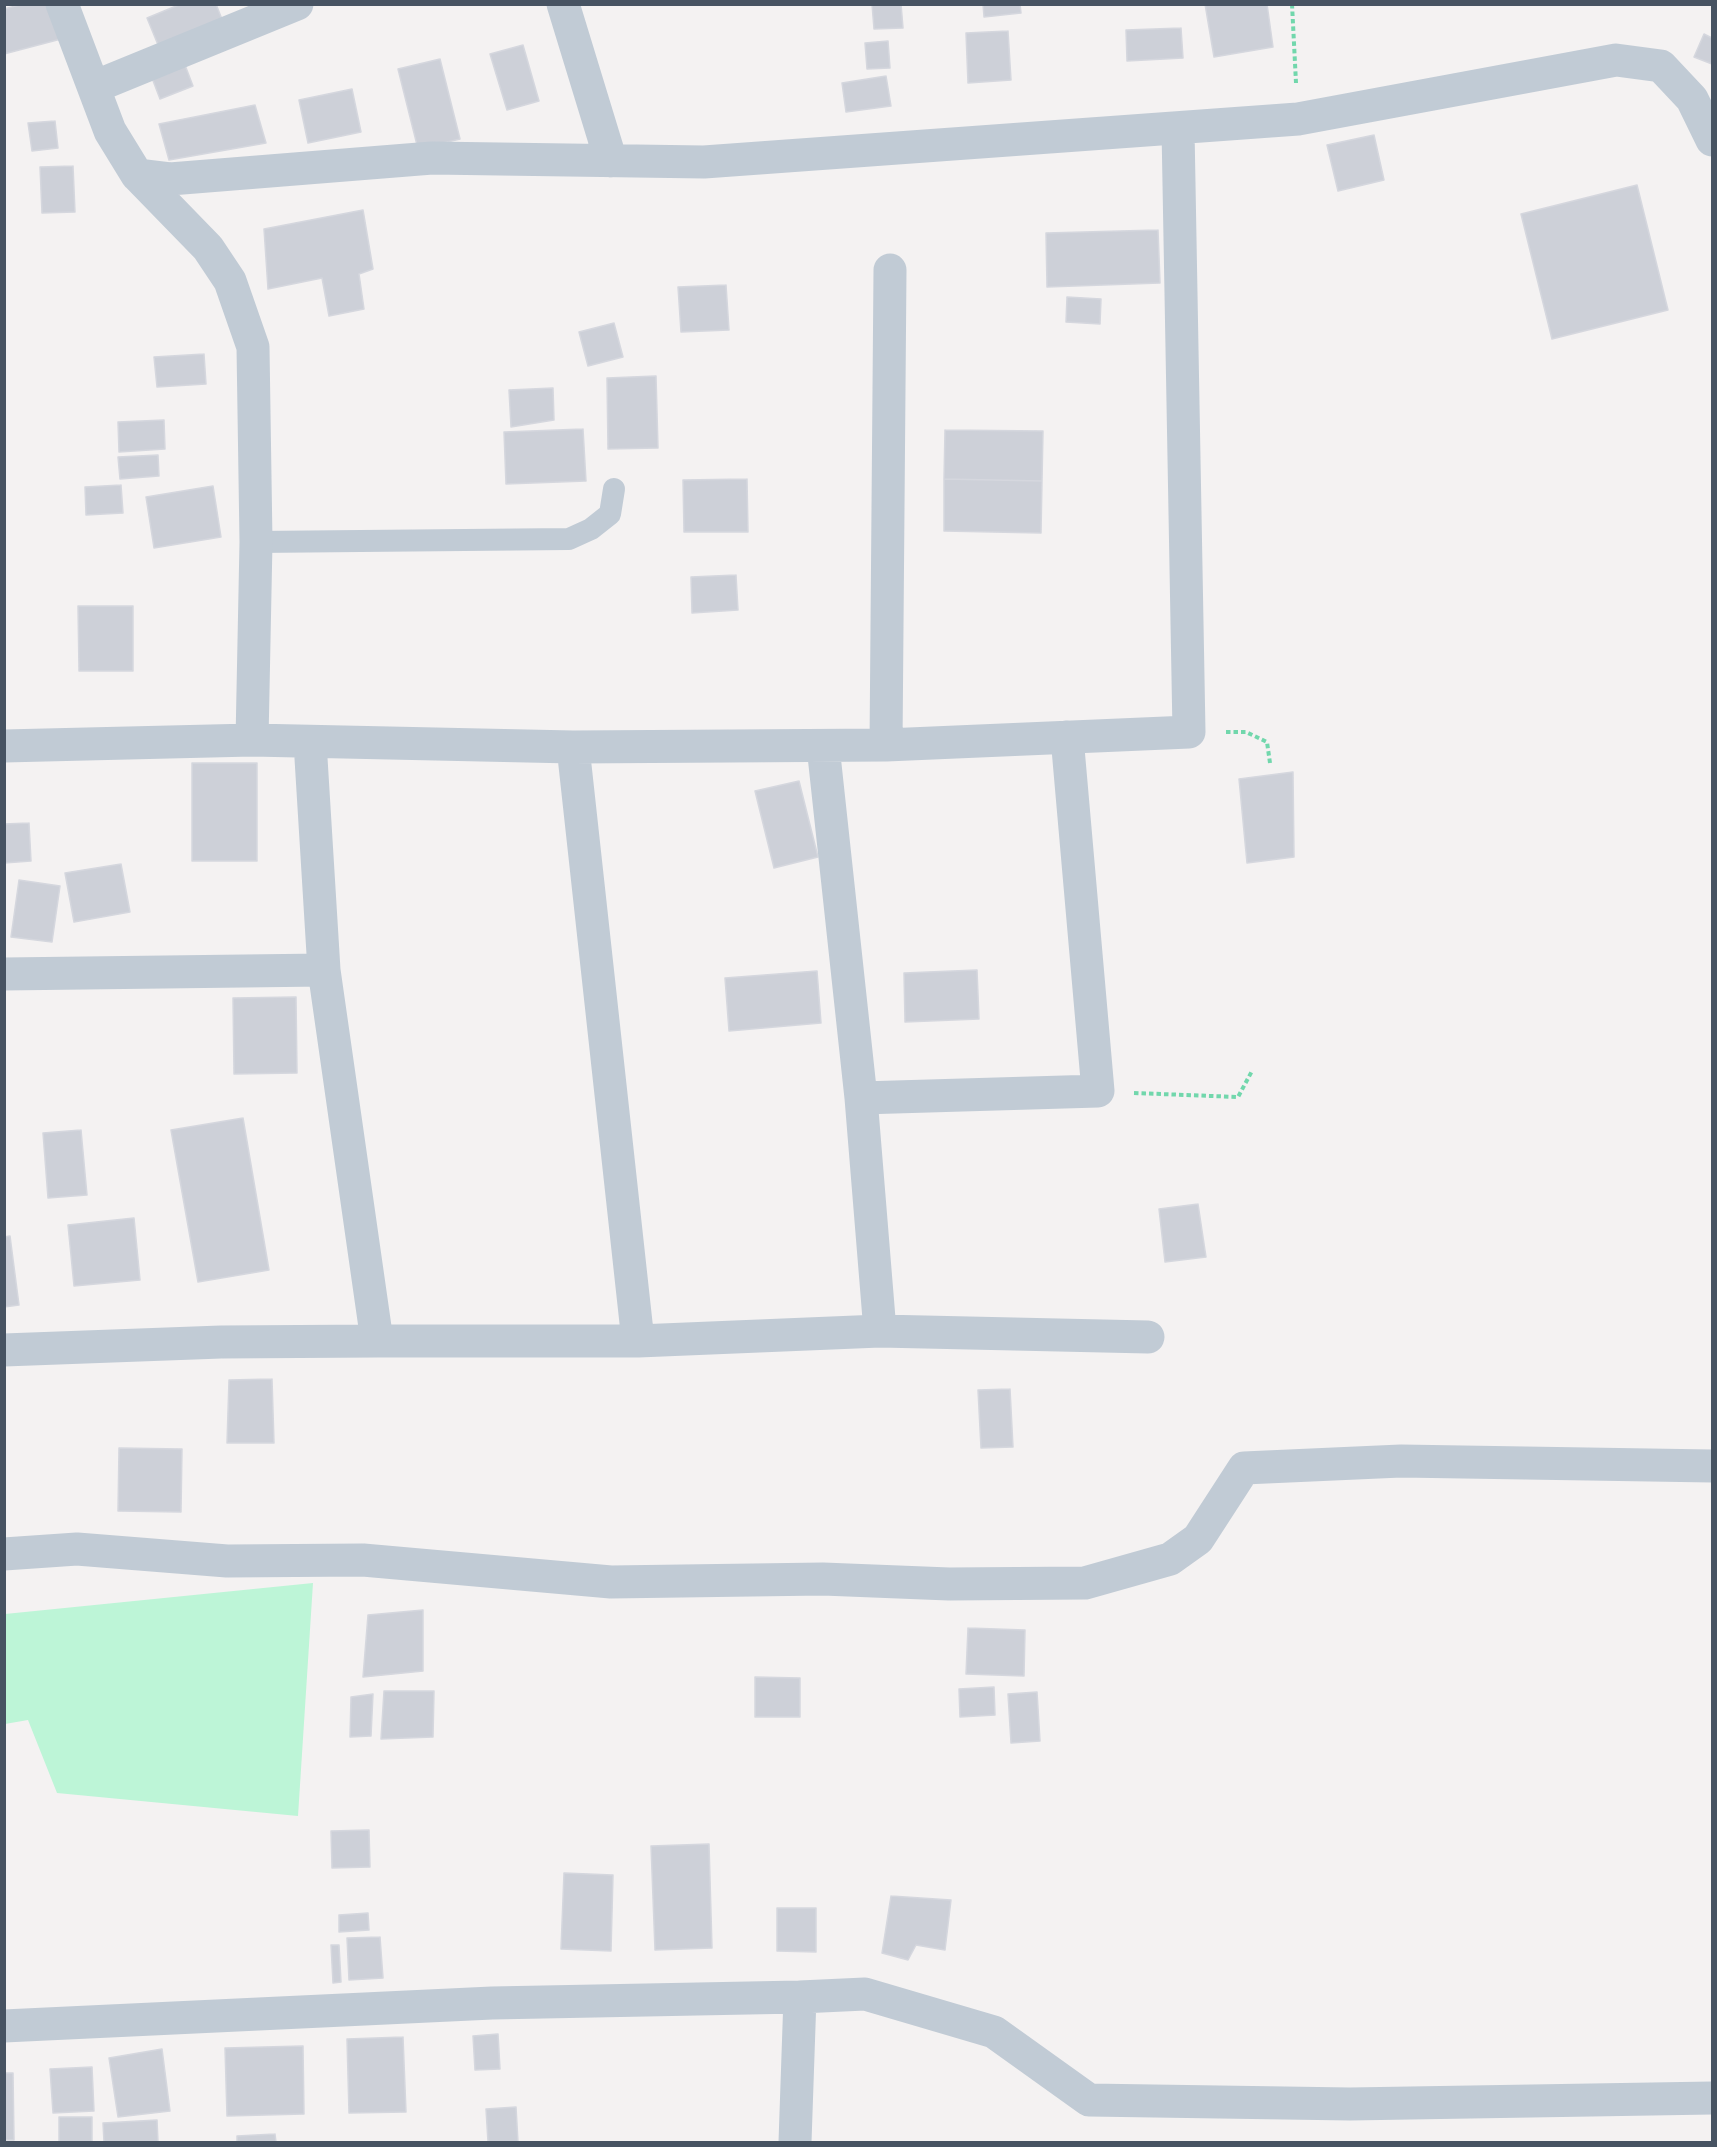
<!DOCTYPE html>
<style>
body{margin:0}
#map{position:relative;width:1717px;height:2147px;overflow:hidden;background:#f4f2f2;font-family:"Work Sans",sans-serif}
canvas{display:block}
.frame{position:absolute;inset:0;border:6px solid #475362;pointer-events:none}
</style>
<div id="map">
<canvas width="1717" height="2147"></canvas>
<div class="frame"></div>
</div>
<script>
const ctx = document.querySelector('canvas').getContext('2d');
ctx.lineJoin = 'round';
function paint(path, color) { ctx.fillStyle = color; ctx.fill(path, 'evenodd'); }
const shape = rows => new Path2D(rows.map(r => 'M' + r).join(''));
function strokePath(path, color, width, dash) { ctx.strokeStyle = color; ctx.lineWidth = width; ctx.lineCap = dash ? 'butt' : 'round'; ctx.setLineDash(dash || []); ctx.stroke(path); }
const green = shape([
 [313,1583,298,1816,57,1793,28,1720,5,1724,5,1614]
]);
const building = shape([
 [23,4,52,4,61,39,4,54,4,9,23,4],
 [181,4,216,4,227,32,163,57,147,18,181,4],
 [872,4,901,4,903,28,874,29,872,4],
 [983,4,1020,4,1021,13,984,17,983,4],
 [1205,4,1267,4,1273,47,1214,57,1205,4],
 [1181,28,1183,58,1127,61,1126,30,1181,28],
 [1008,31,1011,80,968,83,966,33,1008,31],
 [1704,34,1712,38,1712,64,1694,57,1704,34],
 [888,41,890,68,867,69,865,43,888,41],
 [523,45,539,101,507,110,490,54,523,45],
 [440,59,460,139,418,149,398,69,440,59],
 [185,65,193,86,160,99,152,78,185,65],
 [886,76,891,106,846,112,842,83,886,76],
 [352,89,361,132,308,143,299,100,352,89],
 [255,105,266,143,169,160,159,124,255,105],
 [55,121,58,148,32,151,28,123,55,121],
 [1374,135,1384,180,1338,191,1327,145,1374,135],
 [73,166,75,212,42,213,40,167,73,166],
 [1637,185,1668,310,1552,339,1521,214,1637,185],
 [363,210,373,269,359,274,364,309,329,316,322,278,268,289,264,229,363,210],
 [1158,230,1160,283,1047,287,1046,233,1158,230],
 [726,285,729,330,681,332,678,287,726,285],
 [1067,297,1101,299,1100,324,1066,322,1067,297],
 [614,323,623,357,588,366,579,332,614,323],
 [204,354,206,384,157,387,154,357,204,354],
 [656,376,658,448,608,449,607,378,656,376],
 [553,388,554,420,511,427,509,390,553,388],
 [164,420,165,449,119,452,118,422,164,420],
 [583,429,586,481,506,484,504,432,583,429],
 [945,430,1043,431,1042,481,944,479,945,430],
 [158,455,159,476,120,479,118,457,158,455],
 [747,479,748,532,684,532,683,480,747,479],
 [944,479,1042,481,1041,533,944,531,944,479],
 [121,485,123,513,86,515,85,487,121,485],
 [213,486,221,537,154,548,146,497,213,486],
 [736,575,738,610,692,613,691,577,736,575],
 [78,606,133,606,133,671,79,671,78,606],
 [192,763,257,763,257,861,192,861,192,763],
 [1293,772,1294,857,1247,863,1239,779,1293,772],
 [799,781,818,857,774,868,755,791,799,781],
 [29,823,31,861,4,863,4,824,29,823],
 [121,864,130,912,74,922,65,873,121,864],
 [19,880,60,886,52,942,11,937,19,880],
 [977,970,979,1019,905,1022,904,973,977,970],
 [817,971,821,1023,729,1031,725,978,817,971],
 [296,997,297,1073,234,1074,233,998,296,997],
 [243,1118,269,1270,198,1282,171,1130,243,1118],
 [81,1130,87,1195,48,1198,43,1133,81,1130],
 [1198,1204,1206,1257,1165,1262,1159,1209,1198,1204],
 [134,1218,140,1280,74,1286,68,1225,134,1218],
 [10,1236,19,1305,4,1307,4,1237,10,1236],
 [272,1379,274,1443,227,1443,229,1380,272,1379],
 [1010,1389,1013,1447,981,1448,978,1390,1010,1389],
 [119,1448,182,1449,181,1512,118,1511,119,1448],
 [423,1610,423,1671,363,1677,368,1615,423,1610],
 [968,1628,1025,1630,1024,1676,966,1674,968,1628],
 [755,1677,800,1678,800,1717,755,1717,755,1677],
 [994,1687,995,1715,960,1717,959,1689,994,1687],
 [384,1691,434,1691,433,1737,381,1739,384,1691],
 [1037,1692,1040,1741,1011,1743,1008,1694,1037,1692],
 [373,1694,371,1736,350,1737,351,1697,373,1694],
 [369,1830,370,1867,332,1868,331,1831,369,1830],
 [709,1844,712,1948,655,1950,651,1846,709,1844],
 [564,1873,613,1875,611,1951,561,1949,564,1873],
 [891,1896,951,1900,945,1950,916,1945,908,1960,882,1953,891,1896],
 [777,1908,816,1908,816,1952,777,1951,777,1908],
 [368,1913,369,1930,339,1932,339,1915,368,1913],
 [380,1937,383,1978,349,1980,347,1938,380,1937],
 [331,1945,339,1945,341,1982,333,1983,331,1945],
 [498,2034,500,2069,475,2070,473,2036,498,2034],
 [403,2037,406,2112,349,2113,347,2039,403,2037],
 [303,2046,304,2114,227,2116,225,2048,303,2046],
 [162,2049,170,2111,118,2117,109,2058,162,2049],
 [92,2067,94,2111,53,2113,50,2069,92,2067],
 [4,2073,13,2073,14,2140,4,2140,4,2073],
 [516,2107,518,2142,488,2142,486,2109,516,2107],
 [59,2117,92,2117,92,2142,59,2142,59,2117],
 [157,2120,158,2142,104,2142,103,2123,157,2120],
 [275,2134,276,2142,237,2142,237,2136,275,2134]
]);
const path = shape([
 [1292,4,1296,83],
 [1226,732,1246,732,1267,742,1270,763],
 [1134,1093,1238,1097,1252,1071]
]);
const lane = shape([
 [256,542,569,539,591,529,610,514,614,489]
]);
const street = shape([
 [62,4,110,131,137,175,170,179,432,158,704,162,1298,119,1616,60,1661,66,1692,99,1712,140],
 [563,4,611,161],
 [94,87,297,4],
 [137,175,208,248,230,281,253,347,256,542,252,740],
 [310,742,324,970,377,1341,638,1341,880,1331,861,1098,1098,1091,1067,737],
 [886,745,890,270],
 [4,746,252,740,573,747,886,745,1189,732,1178,129],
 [823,746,861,1098],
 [573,747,638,1341],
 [4,974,324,970],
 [880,1331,1148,1337],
 [4,1350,221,1342,377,1341],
 [4,1554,77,1549,227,1561,363,1560,611,1582,823,1579,949,1584,1085,1583,1170,1559,1198,1539,1244,1468,1401,1461,1712,1466],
 [800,1997,865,1994,994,2032,1089,2100,1350,2104,1712,2098],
 [4,2026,492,2003,800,1997,795,2142]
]);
paint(green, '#bdf5d7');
paint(building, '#cdd0d8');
strokePath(building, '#d5d7de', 1.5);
strokePath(path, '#71d7ac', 4, [4.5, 3]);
strokePath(lane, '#c1cbd5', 22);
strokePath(street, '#c1cbd5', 33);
</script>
